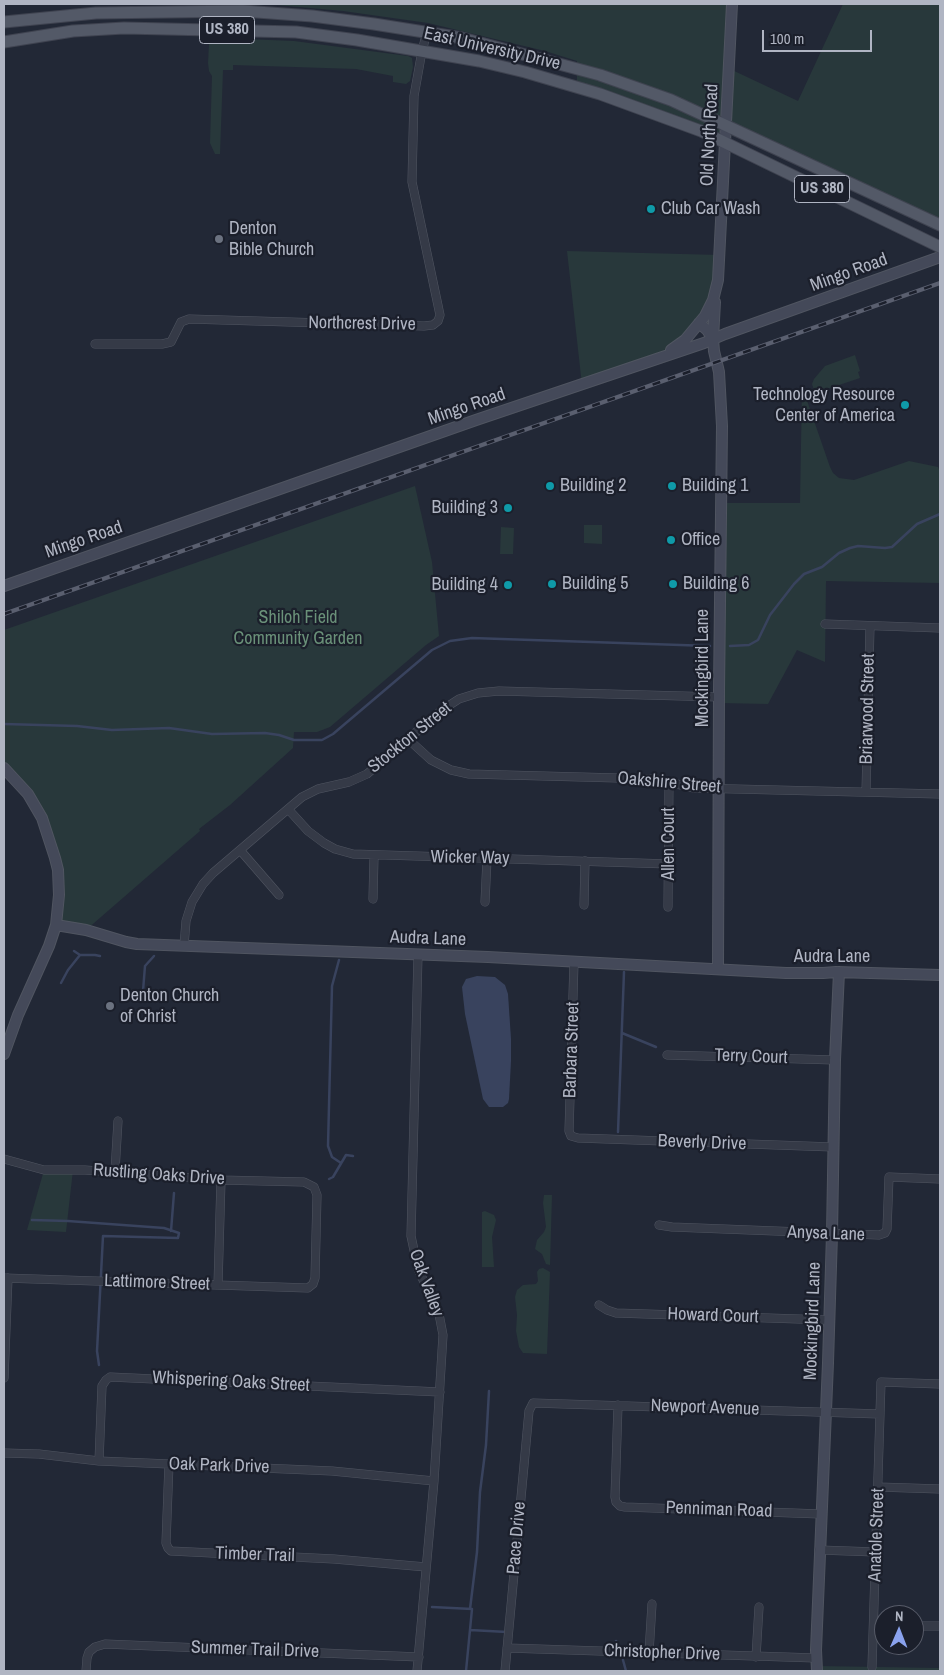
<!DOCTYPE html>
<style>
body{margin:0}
#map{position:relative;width:944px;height:1675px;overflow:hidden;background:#222836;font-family:"Archivo Narrow",sans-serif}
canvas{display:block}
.frame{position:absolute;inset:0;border:5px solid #b0b5c3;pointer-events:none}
.north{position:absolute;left:874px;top:1605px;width:50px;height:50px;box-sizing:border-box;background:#1b1f2b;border:1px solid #575b68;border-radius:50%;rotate:1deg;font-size:14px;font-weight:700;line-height:20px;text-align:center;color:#b0b5c3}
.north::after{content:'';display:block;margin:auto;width:18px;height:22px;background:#8aa2ee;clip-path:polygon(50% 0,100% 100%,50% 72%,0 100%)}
.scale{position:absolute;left:762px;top:30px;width:110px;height:22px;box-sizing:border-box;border:2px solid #b0b5c3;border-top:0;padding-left:6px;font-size:15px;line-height:18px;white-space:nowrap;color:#b0b5c3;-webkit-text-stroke:4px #1b1f2b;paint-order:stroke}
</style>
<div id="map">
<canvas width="944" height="1675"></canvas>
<div class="frame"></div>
<div class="north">N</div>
<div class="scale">100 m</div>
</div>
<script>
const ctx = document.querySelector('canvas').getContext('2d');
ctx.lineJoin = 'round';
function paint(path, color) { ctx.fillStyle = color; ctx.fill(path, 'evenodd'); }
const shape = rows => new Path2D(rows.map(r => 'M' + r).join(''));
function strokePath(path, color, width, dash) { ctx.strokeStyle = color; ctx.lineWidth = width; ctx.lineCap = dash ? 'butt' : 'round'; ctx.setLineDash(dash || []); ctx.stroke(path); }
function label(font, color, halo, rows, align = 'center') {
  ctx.font = font + ' "Archivo Narrow",sans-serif'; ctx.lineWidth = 4.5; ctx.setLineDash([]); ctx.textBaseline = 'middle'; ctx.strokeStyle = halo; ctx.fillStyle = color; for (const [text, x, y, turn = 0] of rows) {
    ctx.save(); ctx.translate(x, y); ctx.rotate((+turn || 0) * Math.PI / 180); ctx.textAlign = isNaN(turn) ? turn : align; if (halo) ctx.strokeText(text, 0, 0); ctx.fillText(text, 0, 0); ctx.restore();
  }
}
const green = shape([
 [266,4,732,4,730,69,798,101,843,4,940,4,940,225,727,125,726,143,577,87,577,61,545,51,428,23,343,11],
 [220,38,294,41,408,56,412,58,413,67,410,81,406,84,393,82,393,76,356,69,233,65,233,70,223,70,220,154,215,154,210,143,212,76,209,71,208,63,209,44,216,39],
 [567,251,720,255,713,300,678,346,582,385],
 [855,355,860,371,858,372,860,378,818,392,814,390,812,384,814,379,825,366],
 [802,386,830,467,833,473,839,478,854,480,909,461,938,467,940,472,940,583,826,581,825,662,797,650,768,704,719,703,722,503,800,503],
 [415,486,432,562,439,636,426,645,330,727,317,732,294,732,293,748,230,805,199,829,200,831,86,930,56,925,59,895,46,827,4,768,4,630],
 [584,525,602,525,602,544,584,543],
 [501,527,514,528,513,554,500,554],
 [44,1170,73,1170,66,1232,27,1230],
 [544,1195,552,1195,550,1265,546,1264,542,1254,535,1249,537,1240,544,1232,546,1227,543,1203],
 [485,1211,494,1215,496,1220,492,1237,494,1267,482,1267,482,1212],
 [543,1268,550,1272,547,1354,523,1353,519,1347,516,1331,517,1315,515,1297,517,1290,523,1285,536,1284,538,1281,537,1272,539,1269],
 [816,1666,940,1668,940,1671,817,1671]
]);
const water = shape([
 [477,976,495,977,505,985,508,994,511,1039,511,1061,509,1099,508,1103,503,1107,489,1107,483,1099,465,1014,462,987,466,979]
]);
const stream = shape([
 [730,646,749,645,758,640,770,615,794,584,804,574,822,567,839,553,850,548,858,546,885,548,892,547,917,524,940,514],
 [4,724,77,726,112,730,169,728,212,734,265,733,279,735,294,740,322,740,333,734,432,650,450,641,472,638,710,646],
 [74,951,80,955,95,955,100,956],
 [339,960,332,986,328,1146,332,1157,341,1163],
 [61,983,68,970,80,955],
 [143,991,145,966,154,956],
 [622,1033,656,1047],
 [618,1132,624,972],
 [329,1179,333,1177,346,1155,353,1156],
 [32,1220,68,1221,164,1228,179,1233,178,1238,103,1236,97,1351,99,1365],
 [171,1231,174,1193],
 [432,1607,472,1609,466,1671],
 [470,1609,477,1552,480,1492,486,1445,489,1391],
 [470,1630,507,1632],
 [616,1641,618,1644],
 [623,1660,626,1671]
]);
const street = shape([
 [95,344,162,344,171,342,181,322,189,319,424,326,433,325,438,321,440,315,412,182,414,96,422,51,427,32],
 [825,624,940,628],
 [409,740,431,760,451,770,469,774,655,779,694,788,940,794],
 [866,792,870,626],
 [288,809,308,831,324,843,335,849,353,854,669,864],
 [240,850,279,895],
 [373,899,374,856],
 [485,902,487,859],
 [584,905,585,861],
 [668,907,669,782],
 [184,946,186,921,192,902,203,884,213,873,302,797,318,789,349,782,367,774,442,710,459,699,478,693,499,691,719,697],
 [574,962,569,1131,571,1136,578,1138,833,1147],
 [667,1055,835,1060],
 [4,1159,44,1170,85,1170,221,1180,304,1182,314,1187,317,1195,315,1278,313,1284,308,1288,4,1278],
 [115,1171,118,1121],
 [659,1225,672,1227,879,1235,885,1233,887,1229,889,1177,940,1179],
 [218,1285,221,1180],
 [599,1305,607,1310,616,1313,829,1320],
 [4,1378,8,1278],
 [618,1405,615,1497,616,1502,620,1506,625,1507,821,1514],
 [4,1453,39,1454,99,1461,332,1471,434,1481],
 [99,1461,102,1386,106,1380,110,1377,440,1392],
 [169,1464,166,1543,168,1548,171,1551,334,1559,426,1567],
 [878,1487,940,1489],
 [819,1550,876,1552],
 [914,1626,940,1626],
 [507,1648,816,1658],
 [649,1653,652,1604],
 [756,1657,759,1607],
 [872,1667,881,1382,940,1384],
 [86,1671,87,1658,89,1652,95,1647,105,1644,419,1657],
 [417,1671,434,1481,443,1335,439,1314,418,1269,411,1236,418,955],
 [505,1671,529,1411,533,1403,880,1414]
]);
const secondary = shape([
 [699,323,707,330,713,339,714,351,719,372,722,426,719,690,718,968],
 [713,339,715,302],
 [671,350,685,340,705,316,713,300,718,280,732,4],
 [4,586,476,420,704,343,725,334,940,257],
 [4,768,28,794,42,818,55,858,58,870,59,895,56,925,49,946,18,1015,4,1054],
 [56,925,86,930,126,942,137,944,488,957,786,973,823,973,836,972,940,975],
 [817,1671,816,1650,828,1363,832,1234,835,1060,839,972]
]);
const primary = shape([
 [4,22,96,13,243,11,312,16,374,24,462,38,600,75,671,100,940,225],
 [4,42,73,31,124,28,296,32,357,40,479,61,525,72,600,94,701,131,940,247]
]);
const rail = shape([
 [4,614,940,283]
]);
const markers = [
 [651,209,5,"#0f9aa8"],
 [219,239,5,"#6b7280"],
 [905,405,5,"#0f9aa8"],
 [550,486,5,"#0f9aa8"],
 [672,486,5,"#0f9aa8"],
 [508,508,5,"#0f9aa8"],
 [671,540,5,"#0f9aa8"],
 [552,584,5,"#0f9aa8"],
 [673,584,5,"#0f9aa8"],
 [508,585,5,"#0f9aa8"],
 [110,1006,5,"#6b7280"]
];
const shields = [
 [227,30,55],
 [822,189,55]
];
const shieldNames = [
 ["US 380",227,30],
 ["US 380",822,189]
];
const streetNames = [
 ["East University Drive",492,49,13],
 ["Old North Road",710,135,-87],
 ["Mingo Road",849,273,-20],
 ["Northcrest Drive",362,324,1],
 ["Mingo Road",467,407,-19],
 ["Mingo Road",84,540,-19],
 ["Mockingbird Lane",703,668,-90],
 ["Briarwood Street",868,709,-89],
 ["Stockton Street",410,738,-39],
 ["Oakshire Street",669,783,5],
 ["Allen Court",669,844,-90],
 ["Wicker Way",470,858,1],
 ["Audra Lane",428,939,2],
 ["Audra Lane",832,957],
 ["Barbara Street",572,1050,-88],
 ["Terry Court",751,1057,2],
 ["Beverly Drive",702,1143,2],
 ["Rustling Oaks Drive",159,1175,4],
 ["Anysa Lane",826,1234,2],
 ["Lattimore Street",157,1283,2],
 ["Oak Valley",426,1283,70],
 ["Howard Court",713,1316,2],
 ["Mockingbird Lane",813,1321,-88],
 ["Whispering Oaks Street",231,1382,3],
 ["Newport Avenue",705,1408,2],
 ["Oak Park Drive",219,1466,2],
 ["Penniman Road",719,1510,2],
 ["Anatole Street",877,1535,-88],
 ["Pace Drive",517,1538,-85],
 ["Timber Trail",255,1555,2],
 ["Summer Trail Drive",255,1650,2],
 ["Christopher Drive",662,1653,2]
];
const poiNames = [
 ["Club Car Wash",661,209],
 ["Denton",229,229],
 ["Bible Church",229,250],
 ["Technology Resource",895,395,"right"],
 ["Center of America",895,416,"right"],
 ["Building 2",560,486],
 ["Building 1",682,486],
 ["Building 3",498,508,"right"],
 ["Office",681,540],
 ["Building 5",562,584],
 ["Building 6",683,584],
 ["Building 4",498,585,"right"],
 ["Denton Church",120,996],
 ["of Christ",120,1017]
];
const parkNames = [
 ["Shiloh Field",298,618],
 ["Community Garden",298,639]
];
paint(green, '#28383b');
paint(water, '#39435e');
strokePath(stream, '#39435e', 2.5);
strokePath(street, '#505561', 9);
strokePath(secondary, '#505561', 12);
strokePath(primary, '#3f4350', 13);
strokePath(street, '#353a47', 8);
strokePath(secondary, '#444959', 10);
strokePath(primary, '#535967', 11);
strokePath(rail, '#5a5f6f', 4.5);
strokePath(rail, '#1b1f2b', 2.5, [8]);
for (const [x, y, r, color] of markers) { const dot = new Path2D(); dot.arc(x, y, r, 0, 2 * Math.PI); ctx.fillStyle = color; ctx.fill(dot); strokePath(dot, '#1b1f2b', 2); }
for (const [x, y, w] of shields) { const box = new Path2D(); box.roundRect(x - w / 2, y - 13.5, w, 27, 4); ctx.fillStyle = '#1b1f2b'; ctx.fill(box); strokePath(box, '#b0b5c3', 1); }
label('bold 16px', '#b0b5c3', null, shieldNames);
label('18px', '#b0b5c3', '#1b1f2b', streetNames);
label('18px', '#b0b5c3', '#1b1f2b', poiNames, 'left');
label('18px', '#6a9179', '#1b1f2b', parkNames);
</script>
